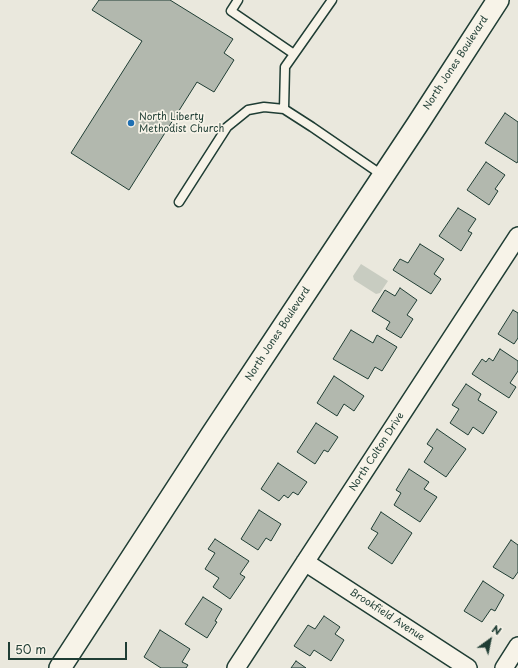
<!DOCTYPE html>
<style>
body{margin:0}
#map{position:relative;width:518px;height:668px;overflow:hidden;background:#eae8dd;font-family:"Playpen Sans",sans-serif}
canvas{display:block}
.north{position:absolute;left:470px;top:620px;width:40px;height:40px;-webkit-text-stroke:3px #f7f3e8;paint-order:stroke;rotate:33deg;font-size:11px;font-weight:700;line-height:16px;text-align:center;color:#1f3d34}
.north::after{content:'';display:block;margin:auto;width:14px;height:18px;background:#1f3d34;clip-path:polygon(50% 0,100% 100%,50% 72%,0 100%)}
.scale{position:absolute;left:8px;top:642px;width:119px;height:18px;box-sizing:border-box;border:2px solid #1f3d34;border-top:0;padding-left:5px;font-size:12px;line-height:14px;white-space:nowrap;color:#1f3d34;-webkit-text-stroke:3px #f7f3e8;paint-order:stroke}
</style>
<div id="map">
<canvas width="518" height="668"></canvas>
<div class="north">N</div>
<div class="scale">50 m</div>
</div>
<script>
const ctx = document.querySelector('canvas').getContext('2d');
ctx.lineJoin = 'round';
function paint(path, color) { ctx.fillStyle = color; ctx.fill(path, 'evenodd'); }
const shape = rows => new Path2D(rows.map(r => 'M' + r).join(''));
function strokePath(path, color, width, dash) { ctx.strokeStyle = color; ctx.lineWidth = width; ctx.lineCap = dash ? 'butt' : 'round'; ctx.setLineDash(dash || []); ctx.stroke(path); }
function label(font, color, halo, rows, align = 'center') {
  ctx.font = font + ' "Playpen Sans",sans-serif'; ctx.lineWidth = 3.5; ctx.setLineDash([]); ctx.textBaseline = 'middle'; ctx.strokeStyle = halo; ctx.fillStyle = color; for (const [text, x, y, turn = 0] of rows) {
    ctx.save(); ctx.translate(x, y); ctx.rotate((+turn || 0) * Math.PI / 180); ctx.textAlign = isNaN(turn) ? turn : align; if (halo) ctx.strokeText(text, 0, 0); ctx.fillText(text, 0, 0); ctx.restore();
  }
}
const green = shape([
 [361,264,388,281,380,293,376,294,354,280,353,276]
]);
const building = shape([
 [99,0,170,0,233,39,224,53,234,60,214,92,197,82,129,190,71,153,142,41,92,10,99,0],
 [505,113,518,122,518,161,517,163,485,143,505,113],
 [486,162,505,175,495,189,498,191,489,205,467,190,486,162],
 [458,208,476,219,468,231,472,233,461,251,439,236,458,208],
 [420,244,444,259,434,274,441,279,431,294,393,270,400,259,408,263,420,244],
 [400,288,417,300,407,315,413,319,401,338,386,329,390,322,372,311,385,290,395,296,400,288],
 [513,310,518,313,518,338,514,344,498,334,513,310],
 [351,330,373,343,377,335,397,347,382,371,375,367,368,379,333,359,351,330],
 [500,349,518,361,518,371,510,383,516,387,509,398,472,374,482,359,486,362,489,358,493,361,500,349],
 [334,376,364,396,354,411,344,404,337,416,317,403,334,376],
 [466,384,481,394,478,400,497,412,483,434,473,427,468,435,450,423,459,409,452,405,466,384],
 [316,423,338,437,328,452,324,450,315,464,297,452,316,423],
 [437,429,466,449,446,477,424,462,433,448,427,444,437,429],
 [278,463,307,482,298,495,293,492,288,498,284,495,279,501,261,489,278,463],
 [409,469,429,482,424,489,437,497,420,522,394,505,401,493,396,490,409,469],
 [259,510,281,524,271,541,266,538,258,550,241,539,259,510],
 [381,512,412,533,392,564,368,548,378,533,371,529,381,512],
 [215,539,249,561,240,574,245,577,230,599,213,587,219,578,205,569,215,553,208,549,215,539],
 [511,540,518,545,518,572,513,579,493,567,511,540],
 [483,581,504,595,495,611,491,609,482,622,464,611,483,581],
 [203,597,222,609,215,621,217,622,207,638,185,624,203,597],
 [324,616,340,627,335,634,344,640,331,661,314,650,310,656,294,646,308,625,315,629,324,616],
 [160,630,190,649,182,662,188,665,186,668,161,668,144,657,160,630],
 [296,661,306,668,291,668,296,661]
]);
const service = shape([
 [238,0,231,11,294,54],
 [284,109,285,67,332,0],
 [179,202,227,127,248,110,264,107,284,109,312,127,382,175]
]);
const minor = shape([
 [305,562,468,668],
 [236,668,518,236],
 [504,668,518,646]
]);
const tertiary = shape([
 [60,668,212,434,417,125,498,0]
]);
const markers = [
 [131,123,4,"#1f6fb2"]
];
const streetNames = [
 ["North Jones Boulevard",456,63,-57],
 ["North Jones Boulevard",278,334,-57],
 ["North Colton Drive",377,452,-57],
 ["Brookfield Avenue",387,615,33]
];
const poiNames = [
 ["North Liberty",139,117],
 ["Methodist Church",139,129]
];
paint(green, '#c8ccc1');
paint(building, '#b2b8ae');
strokePath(building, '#1f3d34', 1);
strokePath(service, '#1f3d34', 11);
strokePath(minor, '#1f3d34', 20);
strokePath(tertiary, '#1f3d34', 24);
strokePath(service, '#f7f3e8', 8);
strokePath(minor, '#f7f3e8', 17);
strokePath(tertiary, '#f7f3e8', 21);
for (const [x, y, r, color] of markers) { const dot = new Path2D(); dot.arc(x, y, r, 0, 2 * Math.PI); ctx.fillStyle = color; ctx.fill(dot); strokePath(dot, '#f7f3e8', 1.5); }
label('10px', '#1f3d34', '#f7f3e8', streetNames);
label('10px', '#1f3d34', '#f7f3e8', poiNames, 'left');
</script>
